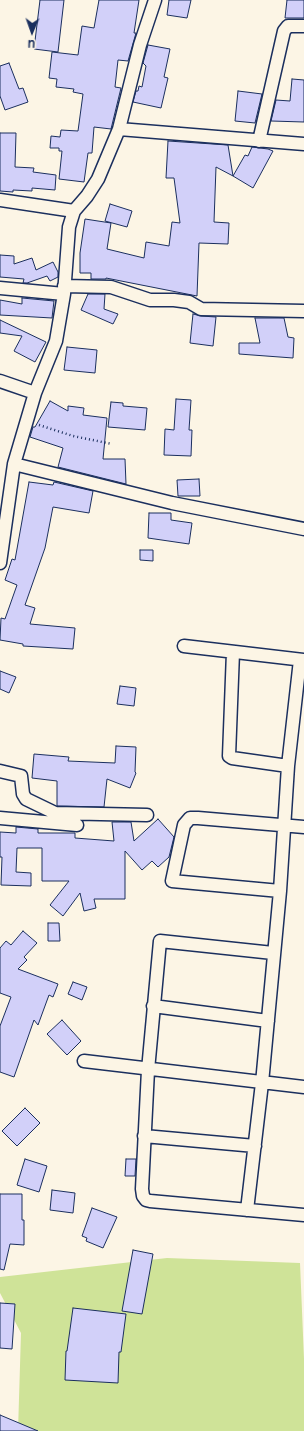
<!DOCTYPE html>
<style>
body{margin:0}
#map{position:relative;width:304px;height:1431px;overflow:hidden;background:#fcf5e5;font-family:Mali,sans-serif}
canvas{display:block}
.north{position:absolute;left:12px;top:12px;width:40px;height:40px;-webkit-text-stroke:3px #fcf5e5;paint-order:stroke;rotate:182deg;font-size:11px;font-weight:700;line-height:16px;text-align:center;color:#1b2f5e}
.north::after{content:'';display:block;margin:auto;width:14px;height:18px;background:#1b2f5e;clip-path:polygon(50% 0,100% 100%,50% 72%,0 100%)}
</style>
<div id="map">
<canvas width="304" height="1431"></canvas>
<div class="north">U</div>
</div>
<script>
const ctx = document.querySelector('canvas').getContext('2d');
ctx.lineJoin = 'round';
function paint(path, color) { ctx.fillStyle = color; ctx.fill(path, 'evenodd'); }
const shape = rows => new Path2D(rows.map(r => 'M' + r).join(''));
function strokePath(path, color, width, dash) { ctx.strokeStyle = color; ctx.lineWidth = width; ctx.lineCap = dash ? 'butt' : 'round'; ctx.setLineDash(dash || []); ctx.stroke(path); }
const green = shape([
 [167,1258,300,1263,304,1359,304,1431,18,1431,21,1333,0,1293,0,1277]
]);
const building = shape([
 [40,0,64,0,58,52,34,49,40,0],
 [99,0,139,0,134,33,136,33,128,61,118,60,115,87,121,88,111,129,94,127,92,153,88,153,84,182,59,179,62,151,59,151,59,148,50,148,51,136,60,137,61,130,78,131,83,94,73,92,74,89,56,87,57,79,49,78,52,52,78,55,82,26,94,28,99,0],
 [169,0,191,0,187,18,167,15,169,0],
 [287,0,304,0,304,18,285,18,287,0],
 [148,45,170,49,164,77,168,78,161,108,133,102,136,91,138,91,139,86,142,87,146,66,143,63,148,45],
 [9,63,19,89,23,88,28,102,5,110,0,96,0,66,9,63],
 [292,79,304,80,304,122,271,121,276,100,290,101,292,79],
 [238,91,262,94,255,123,235,121,238,91],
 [0,133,16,133,15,167,34,168,33,172,56,175,55,190,32,188,32,191,13,190,13,192,0,191,0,133],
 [168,141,228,145,233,176,216,167,214,222,229,223,228,244,199,243,197,296,106,278,106,279,91,279,91,273,80,273,80,253,85,219,111,223,107,249,144,258,146,242,169,246,172,222,180,223,174,178,166,178,168,141],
 [252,147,268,149,273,151,253,188,233,176,245,155,248,156,252,147],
 [110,204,132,211,127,227,105,221,110,204],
 [0,255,14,256,14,264,32,258,36,270,53,262,58,272,58,277,50,281,47,276,27,283,23,283,24,279,0,277,0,255],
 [88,294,105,294,104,309,118,314,113,324,81,310,88,294],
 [22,298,54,301,52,318,0,315,0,300,22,304,22,298],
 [193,314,201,316,216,317,213,346,190,343,193,314],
 [255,318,284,318,288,337,294,338,293,358,239,354,239,343,260,343,255,318],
 [0,320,46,342,35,362,14,351,22,336,0,333,0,320],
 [67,347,97,350,95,373,64,370,67,347],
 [176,399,191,400,189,430,192,430,191,456,164,455,165,429,174,430,176,399],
 [50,401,68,411,68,406,84,408,83,415,107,418,103,459,125,459,126,484,58,467,63,448,30,437,33,427,35,427,50,401],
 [111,402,123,403,123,406,147,408,145,430,108,427,111,402],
 [199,479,200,496,178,496,177,480,199,479],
 [29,482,53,485,54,482,93,491,89,513,53,507,45,548,25,605,35,608,30,624,75,628,73,649,23,646,23,644,0,640,1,618,5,619,17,585,5,580,12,559,15,560,29,482],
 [149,513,171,513,171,520,192,523,189,544,148,538,149,513],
 [140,550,153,550,153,561,140,560,140,550],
 [0,671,16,677,9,693,0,689,0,671],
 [120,686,136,688,134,706,117,704,120,686],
 [116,746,136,747,135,772,136,773,130,788,107,779,104,807,57,806,57,781,32,778,34,754,69,757,68,761,115,763,116,746],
 [158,819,174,837,169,857,158,867,152,861,142,870,125,851,125,899,94,899,96,908,84,911,80,893,63,916,50,905,69,881,42,881,42,848,17,848,16,872,31,873,31,886,1,885,2,857,0,857,0,832,16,833,16,827,38,829,38,833,75,833,75,838,114,841,112,822,131,822,134,841,158,819],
 [48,923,59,923,60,941,48,941,48,923],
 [23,931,37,943,24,957,27,960,18,969,58,984,53,997,49,995,38,1025,34,1020,14,1077,0,1072,0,1026,11,997,0,993,0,948,6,941,11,945,23,931],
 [73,982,87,987,82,1000,68,994,73,982],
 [62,1020,81,1041,67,1055,47,1034,62,1020],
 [25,1108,40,1123,17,1146,2,1131,25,1108],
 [25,1159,47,1166,39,1192,17,1185,25,1159],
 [126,1159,136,1159,135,1176,125,1176,126,1159],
 [52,1190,75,1193,73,1213,50,1210,52,1190],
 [0,1194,22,1194,22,1220,24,1220,24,1245,10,1244,4,1270,0,1269,0,1194],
 [92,1208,117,1217,103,1248,86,1241,87,1238,82,1236,92,1208],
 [133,1250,153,1254,142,1314,122,1311,133,1250],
 [0,1303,15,1304,12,1349,0,1348,0,1303],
 [73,1308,126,1314,121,1352,119,1352,118,1383,65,1380,66,1351,67,1351,73,1308],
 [0,1415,38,1431,0,1431,0,1415]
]);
const path = shape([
 [39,425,73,436,112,444]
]);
const street = shape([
 [119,129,304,144],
 [259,141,284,31,288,26,304,26],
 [0,200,74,211],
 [64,286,111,287,150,300,174,300,189,302,201,309,304,311],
 [0,288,64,294],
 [0,381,35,393],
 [14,464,172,503,304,529],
 [0,563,14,464,35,393,56,341,64,294,69,227,74,211,87,196,98,179,119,129,140,45,155,0],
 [184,646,304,660],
 [233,652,229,756,232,758,288,766],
 [0,771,21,776,23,794,26,799,55,813,147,815],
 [0,818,77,825],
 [280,891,172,881,184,825,190,818,198,818,304,827],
 [273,953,160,941,148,1070,142,1189,143,1196,146,1200,150,1201,304,1215],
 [153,1006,268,1021],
 [84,1061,304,1087],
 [144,1136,255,1146],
 [247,1210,262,1083,280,891,288,766,300,660]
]);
paint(green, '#cfe398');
paint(building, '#d2d0f9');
strokePath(building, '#1b2f5e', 1);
strokePath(street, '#1b2f5e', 15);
strokePath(path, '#1b2f5e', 2.5, [1, 3]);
strokePath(street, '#fcf5e5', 12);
</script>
